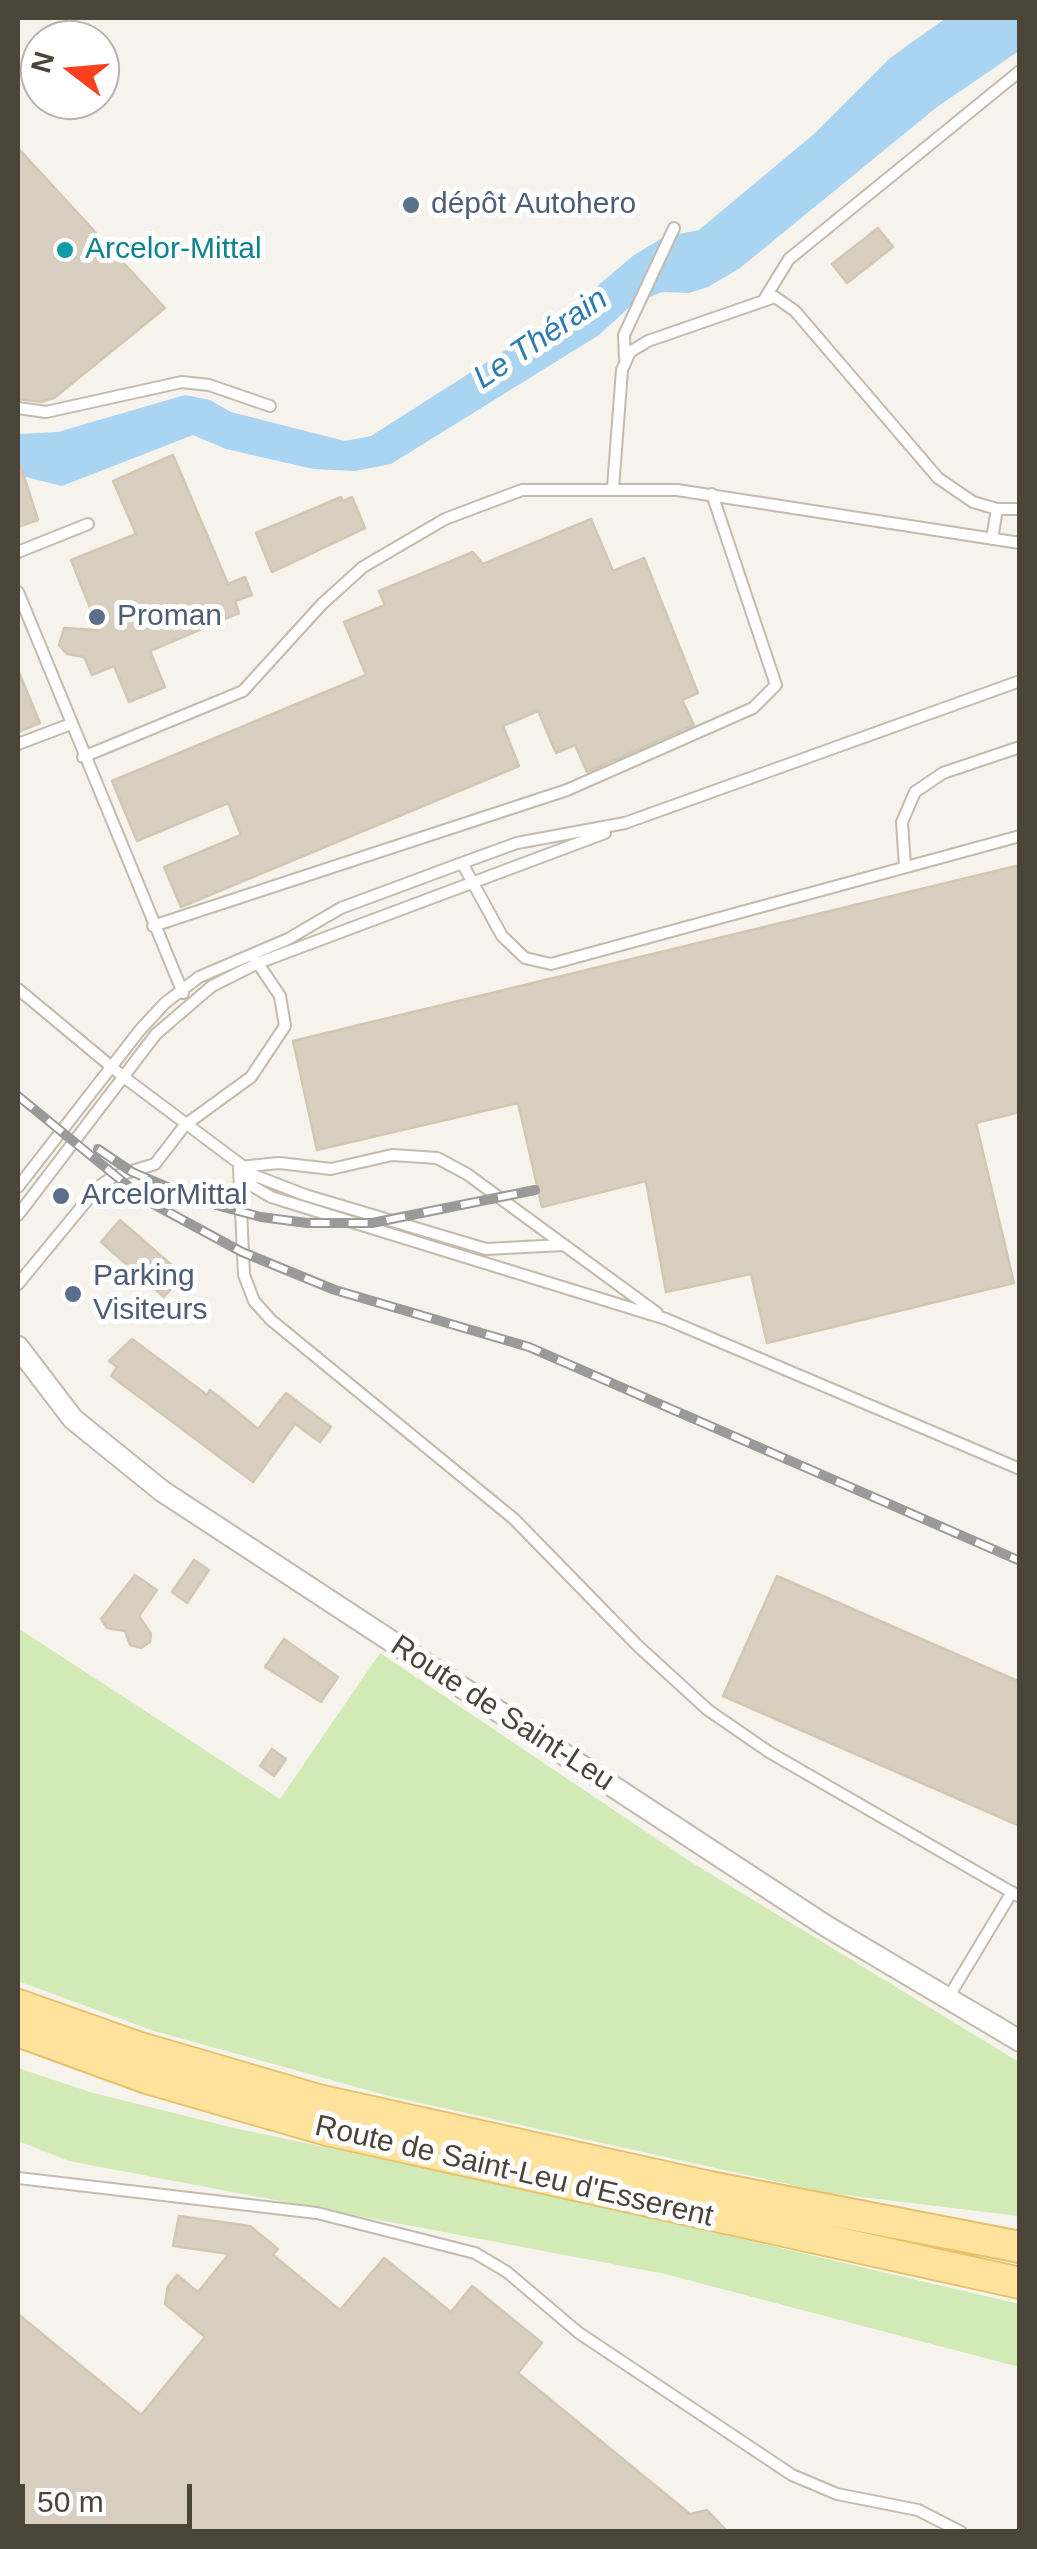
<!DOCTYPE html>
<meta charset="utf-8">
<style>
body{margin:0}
#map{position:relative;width:1037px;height:2549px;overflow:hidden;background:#f6f3ec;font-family:Arial,sans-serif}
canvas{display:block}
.frame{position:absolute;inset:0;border:20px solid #4b4439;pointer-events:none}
.north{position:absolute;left:20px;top:20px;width:100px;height:100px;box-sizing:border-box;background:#fff;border:2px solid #b7b4b0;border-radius:50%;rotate:286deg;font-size:28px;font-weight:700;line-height:40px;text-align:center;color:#4b4439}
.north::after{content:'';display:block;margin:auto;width:35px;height:45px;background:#fc3f1d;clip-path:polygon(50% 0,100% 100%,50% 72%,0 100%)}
.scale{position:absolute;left:20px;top:2484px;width:172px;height:45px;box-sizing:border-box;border:5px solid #4b4439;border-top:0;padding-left:12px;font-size:30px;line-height:35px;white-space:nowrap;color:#4b4439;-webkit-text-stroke:8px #fff;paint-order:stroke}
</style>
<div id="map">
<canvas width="1037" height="2549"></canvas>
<div class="frame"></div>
<div class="north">N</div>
<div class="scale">50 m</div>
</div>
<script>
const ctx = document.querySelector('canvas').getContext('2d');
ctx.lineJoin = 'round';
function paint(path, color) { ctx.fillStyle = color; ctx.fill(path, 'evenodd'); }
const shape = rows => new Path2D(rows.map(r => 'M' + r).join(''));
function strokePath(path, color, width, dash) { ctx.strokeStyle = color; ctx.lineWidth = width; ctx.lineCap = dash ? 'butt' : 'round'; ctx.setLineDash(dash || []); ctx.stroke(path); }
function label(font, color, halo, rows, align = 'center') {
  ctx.font = font + ' Arial,sans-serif'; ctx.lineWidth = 10; ctx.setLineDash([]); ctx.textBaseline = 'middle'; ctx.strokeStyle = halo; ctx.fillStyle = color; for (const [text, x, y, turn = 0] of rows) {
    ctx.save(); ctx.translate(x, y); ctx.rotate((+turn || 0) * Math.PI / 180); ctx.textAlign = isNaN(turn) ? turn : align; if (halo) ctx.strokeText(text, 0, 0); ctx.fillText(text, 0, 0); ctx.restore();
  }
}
const green = shape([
 [18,1628,280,1799,380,1653,691,1862,1019,2062,1019,2216,829,2193,389,2096,154,2031,18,1981],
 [18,2068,93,2093,234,2128,584,2202,1019,2304,1019,2367,665,2274,69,2161,18,2141]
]);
const water = shape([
 [946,18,1019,18,1019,51,937,107,740,268,708,287,689,293,662,292,633,304,599,335,391,464,355,471,313,469,226,449,193,435,62,486,18,475,18,434,58,432,185,395,210,400,231,412,345,441,371,436,570,309,634,255,664,237,699,230,814,134,890,58]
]);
const building = shape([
 [18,148,165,308,54,398,41,402,18,399,18,148],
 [878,228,893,247,847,283,832,264,878,228],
 [173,455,228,584,245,577,252,595,235,601,239,613,150,651,165,687,129,702,114,666,92,675,84,657,67,654,59,645,64,628,99,630,71,560,136,534,113,481,173,455],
 [21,467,38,520,18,527,18,468,21,467],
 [341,497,343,501,352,497,365,528,272,572,256,533,341,497],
 [591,519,613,571,644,558,698,693,682,700,694,725,587,772,575,745,556,753,538,711,503,726,519,766,181,907,164,867,241,835,228,803,137,841,112,781,366,675,344,622,385,605,379,591,473,552,483,564,591,519],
 [18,670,40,723,18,732,18,670],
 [1020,865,1020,1112,976,1123,1014,1283,767,1343,751,1274,666,1292,646,1181,542,1207,518,1103,317,1150,293,1041,1020,865],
 [120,1220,183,1275,164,1297,101,1242,120,1220],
 [132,1339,207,1395,210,1390,223,1400,258,1429,286,1393,331,1427,320,1442,295,1424,253,1482,111,1376,117,1367,109,1361,132,1339],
 [194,1560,209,1570,187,1603,172,1592,194,1560],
 [135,1575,157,1590,139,1616,151,1634,150,1642,141,1648,130,1645,125,1631,107,1628,101,1619,135,1575],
 [777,1576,1020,1682,1020,1826,723,1696,777,1576],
 [284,1639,338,1677,321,1702,265,1667,284,1639],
 [272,1749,286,1759,274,1776,260,1766,272,1749],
 [179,2216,250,2226,278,2249,273,2255,340,2310,384,2258,451,2312,472,2286,542,2343,518,2373,690,2514,707,2510,728,2532,18,2532,18,2314,141,2415,205,2337,165,2304,168,2286,177,2275,198,2292,229,2254,173,2246,179,2216]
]);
const service = shape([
 [765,298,789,259,1020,71],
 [625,358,624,335,674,228],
 [18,408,46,412,182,382,209,385,270,406],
 [613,488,622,370,630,352,648,341,775,297,795,311,938,478,973,502,997,509],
 [992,539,997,509,1020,509],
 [18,552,88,524],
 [18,592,183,993],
 [18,744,71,724],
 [83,757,243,691,322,604,363,567,445,519,522,490,677,490,1020,543],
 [462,863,502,936,525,958,551,964,1020,836],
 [905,866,902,822,915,792,943,773,1020,747],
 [153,926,567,790,753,708,776,685,712,494],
 [18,989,125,1078,256,1176,305,1195,486,1249,563,1245],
 [239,1167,244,1275,254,1301,271,1320,514,1519,638,1646,708,1710,769,1752,1020,1897],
 [239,1167,279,1163,331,1169,392,1155,437,1158,467,1174,657,1313],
 [241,1170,254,1187,271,1197,666,1319,1020,1469],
 [18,1187,140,1030,165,1003,199,977,288,939,341,908,462,863,517,843,625,823,1020,681],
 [18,1215,156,1034,212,986,258,963,605,833],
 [18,1284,98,1187,113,1177,155,1164,185,1125,251,1077,285,1026,280,996,255,959],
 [948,1998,1012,1892],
 [18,2178,317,2213,475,2253,507,2272,579,2333,792,2475,837,2494,918,2510,961,2532]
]);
const minor = shape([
 [18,1347,73,1419,162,1491,826,1926,1020,2041]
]);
const primary = shape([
 [18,2005,137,2047,318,2100,710,2187,1020,2247],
 [18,2031,147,2078,327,2130,1020,2283]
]);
const rail = shape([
 [18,1096,144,1199,242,1252,335,1290,529,1347,1020,1561],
 [98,1149,132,1172,201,1201,261,1217,307,1223,372,1223,535,1190]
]);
const markers = [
 [411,205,10,"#5c6f8a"],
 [65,250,10,"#0f9aa8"],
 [97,617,10,"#5c6f8a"],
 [61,1196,10,"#5c6f8a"],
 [73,1294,10,"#5c6f8a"]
];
const serviceNames = [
 ["dépôt Autohero",431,205],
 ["Proman",117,617],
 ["ArcelorMittal",81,1196],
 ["Parking",93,1277],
 ["Visiteurs",93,1311]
];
const cultureNames = [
 ["Arcelor-Mittal",85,250]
];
const streetNames = [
 ["Route de Saint-Leu",502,1714,33],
 ["Route de Saint-Leu d'Esserent",514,2172,13]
];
const waterNames = [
 ["Le Thérain",541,339,-34]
];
paint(green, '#d2eab5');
paint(water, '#a9d4f2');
paint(building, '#d8cfc1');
strokePath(building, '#d3c7b4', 2.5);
strokePath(service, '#c2bbae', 14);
strokePath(minor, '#c2bbae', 24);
strokePath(primary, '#e6c16a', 34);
strokePath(service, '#fff', 10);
strokePath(minor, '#fff', 20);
strokePath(primary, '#ffe39c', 30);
strokePath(rail, '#9a9a9a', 10);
strokePath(rail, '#fff', 6, [19]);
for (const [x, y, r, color] of markers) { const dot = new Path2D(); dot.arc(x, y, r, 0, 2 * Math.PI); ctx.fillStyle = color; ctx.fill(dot); strokePath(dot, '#fff', 4); }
label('30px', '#4e5e75', '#fff', serviceNames, 'left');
label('30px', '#0d838f', '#fff', cultureNames, 'left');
label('30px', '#4b4439', '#fff', streetNames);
label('italic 32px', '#2e7ab2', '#fff', waterNames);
</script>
